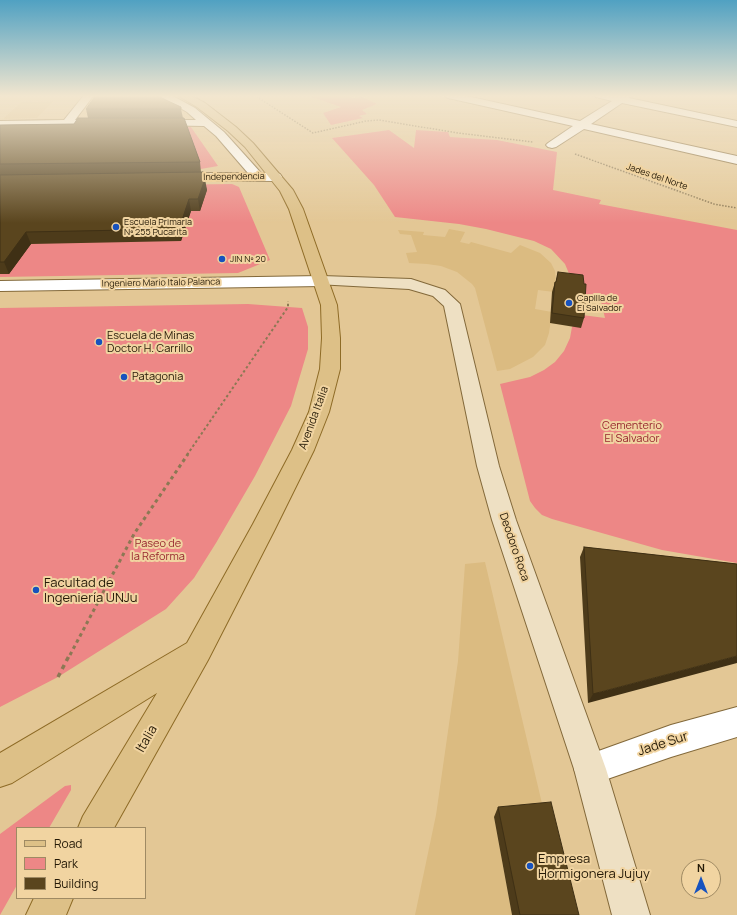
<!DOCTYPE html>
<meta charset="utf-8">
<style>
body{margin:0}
#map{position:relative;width:737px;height:915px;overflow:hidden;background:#e3c795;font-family:Manrope,sans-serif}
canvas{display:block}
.legend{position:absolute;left:16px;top:827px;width:130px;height:72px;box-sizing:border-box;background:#f1d4a1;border:1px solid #9f8a63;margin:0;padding:5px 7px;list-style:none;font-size:12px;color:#251a07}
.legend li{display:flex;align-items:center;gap:8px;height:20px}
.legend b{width:20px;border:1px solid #9f8a63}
.north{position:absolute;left:681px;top:859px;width:40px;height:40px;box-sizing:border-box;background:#f1d4a1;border:1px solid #9f8a63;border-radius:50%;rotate:0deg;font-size:11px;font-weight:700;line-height:16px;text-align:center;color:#251a07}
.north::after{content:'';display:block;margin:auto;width:14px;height:18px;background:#1752be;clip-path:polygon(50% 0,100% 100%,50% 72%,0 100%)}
</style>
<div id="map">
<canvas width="737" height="915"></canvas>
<ul class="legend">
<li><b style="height:5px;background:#ddc087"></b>Road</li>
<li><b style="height:11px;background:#ed8786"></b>Park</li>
<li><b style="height:11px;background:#5a451e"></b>Building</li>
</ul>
<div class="north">N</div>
</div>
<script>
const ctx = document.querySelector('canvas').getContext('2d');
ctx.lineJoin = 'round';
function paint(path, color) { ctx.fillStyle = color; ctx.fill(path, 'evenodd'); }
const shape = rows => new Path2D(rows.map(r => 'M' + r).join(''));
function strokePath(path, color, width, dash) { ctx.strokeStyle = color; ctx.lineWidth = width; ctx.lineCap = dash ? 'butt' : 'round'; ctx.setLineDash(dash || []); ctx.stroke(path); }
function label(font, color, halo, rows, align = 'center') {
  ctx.font = font + ' Manrope,sans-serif'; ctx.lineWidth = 4; ctx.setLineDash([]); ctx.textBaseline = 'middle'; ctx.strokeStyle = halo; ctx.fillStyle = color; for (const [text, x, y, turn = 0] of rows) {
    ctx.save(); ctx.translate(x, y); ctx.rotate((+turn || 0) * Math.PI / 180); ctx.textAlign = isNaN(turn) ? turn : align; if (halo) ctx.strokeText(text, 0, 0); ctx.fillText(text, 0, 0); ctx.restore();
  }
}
const built = shape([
 [54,101,37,118,3,119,21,102],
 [449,229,465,232,460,242,469,244,471,242,511,253,520,245,540,253,551,263,555,271,556,282,554,292,538,290,535,309,552,312,549,333,545,345,533,357,510,369,497,371,475,288,472,284,457,272,441,266,427,264,409,263,406,253,417,252,411,235,400,234,398,230,424,232,423,235,445,237],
 [485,562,544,812,494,817,512,915,415,915,436,815,458,661,465,564]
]);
const green = shape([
 [306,95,347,95,353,98,363,97,377,104,362,110,367,114,359,116,363,118,331,125,323,113,341,107],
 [191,127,218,166,195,170,0,129],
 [389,130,414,148,416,130,448,132,450,137,497,140,557,152,553,190,601,200,599,204,737,230,737,563,662,550,552,519,542,515,535,508,530,501,500,384,530,377,544,370,555,362,564,351,570,338,572,327,582,315,605,318,600,297,581,294,570,276,565,264,551,249,534,241,486,229,459,224,395,217,374,185,332,138],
 [232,184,239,187,270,260,238,273,0,277,0,187],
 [248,304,302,308,308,327,308,349,291,406,255,476,216,543,194,578,166,609,58,677,0,707,0,308],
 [71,785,71,790,49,828,17,828,17,885,0,915,0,834,65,786]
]);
const pathFar3 = shape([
 [254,95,313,133,366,121,379,120,458,133,533,142],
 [575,154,714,204,737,208]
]);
const pathFar2 = shape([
 [187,455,288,307,288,301]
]);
const pathFar1 = shape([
 [70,655,134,534,188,454]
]);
const path = shape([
 [58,677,70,654]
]);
const street = shape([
 [84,95,94,95,75,120,105,120,109,121,110,123,109,125,0,127,0,121,64,120,84,95],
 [158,95,171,95,195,108,224,132,261,173,276,173,280,174,282,177,280,180,276,181,172,180,170,177,172,174,176,173,248,173,216,136,204,126,153,125,152,123,153,121,157,120,196,120,187,112,158,95],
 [443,95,462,95,580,121,612,101,596,97,594,95,632,95,629,98,737,121,737,127,622,103,591,124,737,156,737,164,584,129,556,147,552,148,548,147,546,145,548,143,573,126,448,98,443,95],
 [322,276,328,278,330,281,328,284,322,286,0,291,0,281,322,276],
 [737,707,737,737,671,757,590,785,579,780,574,769,579,758,671,725,737,707]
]);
const secondary = shape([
 [322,276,411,279,445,290,460,304,499,466,516,520,606,769,650,915,612,915,574,769,492,520,477,466,444,306,433,296,409,289,316,284,314,281,316,278,322,276]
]);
const primary = shape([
 [177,95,190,95,205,103,236,127,253,143,293,190,303,209,337,305,340,338,340,369,329,412,314,450,274,531,208,660,114,828,78,828,83,816,157,693,12,783,0,787,0,753,187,643,253,524,292,450,309,412,320,369,322,338,321,305,289,209,280,191,245,147,228,131,197,107,177,95],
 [34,898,73,898,66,915,26,915,34,898]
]);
const wall = shape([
 [86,109,181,109,183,118,200,162,201,172,207,190,200,211,191,211,181,241,31,244,9,274,0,274,0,125,74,124,88,118],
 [558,272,584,318,581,328,550,323,552,292,555,282,556,282],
 [584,547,737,564,588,703,580,557],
 [498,807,579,915,512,915,494,817]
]);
const shadedWall = shape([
 [205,179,207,190,200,211,198,199],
 [189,199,191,211,181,241,179,229],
 [26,232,31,244,9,274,4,262],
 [737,656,737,663,588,703,593,694]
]);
const building = shape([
 [96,95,155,95,181,107,181,109,86,109,96,95],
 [78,118,184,118,200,162,0,164,0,125,74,124,78,118],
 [203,172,205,179,198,199,189,199,179,229,26,232,4,262,0,262,0,175,203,172],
 [558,272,583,275,584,284,586,284,584,318,552,313,555,282,556,282,558,272],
 [584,547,737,564,737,656,593,694,584,547],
 [551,802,579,915,520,915,498,807,551,802]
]);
const markers = [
 [116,227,4,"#1752be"],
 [222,259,4,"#1752be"],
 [569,303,4,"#1752be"],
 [99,342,4,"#1752be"],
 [124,377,4,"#1752be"],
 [36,590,4,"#1752be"],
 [530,866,4,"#1752be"]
];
const farStreetnames = [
 ["Independencia",234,177,-1],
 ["Jades del Norte",657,177,19],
 ["Ingeniero Mario Italo Palanca",161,283,-1]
];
const farPoinames = [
 ["Escuela Primaria",124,222],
 ["Nº 255 Pucarita",124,232],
 ["JIN Nº 20",230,259],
 ["Capilla de",577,298],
 ["El Salvador",577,308]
];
const poiNames = [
 ["Escuela de Minas",107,336],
 ["Doctor H. Carrillo",107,349],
 ["Patagonia",132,377]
];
const streetNames = [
 ["Avenida Italia",314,418,-70],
 ["Deodoro Roca",514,547,71]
];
const parkNames = [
 ["Cementerio",632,426],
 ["El Salvador",632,439],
 ["Paseo de",158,544],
 ["la Reforma",158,557]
];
const nearPoinames = [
 ["Facultad de",44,583],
 ["Ingeniería UNJu",44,598],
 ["Empresa",538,859],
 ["Hormigonera Jujuy",538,874]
];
const nearStreetnames = [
 ["Italia",147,739,-60],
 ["Jade Sur",663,744,-18]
];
paint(built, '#dbbb81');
paint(green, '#ed8786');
strokePath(street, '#83693a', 2);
strokePath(secondary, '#83693a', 2);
strokePath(primary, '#8e6b26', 2);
strokePath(pathFar3, '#8c7854', 1.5, [1.5, 1.5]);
strokePath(pathFar2, '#8c7854', 2, [2.5, 2.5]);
strokePath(pathFar1, '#8c7854', 3, [3.5, 3.5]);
strokePath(path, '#8c7854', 3.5, [4.5, 4.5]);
paint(street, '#fff');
paint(secondary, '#eee0c3');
paint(primary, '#ddc087');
paint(wall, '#4d3b1a');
paint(shadedWall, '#3f3015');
paint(building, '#5a451e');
strokePath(building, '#3f3015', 1);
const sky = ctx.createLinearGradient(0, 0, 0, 223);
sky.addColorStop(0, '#50a1c2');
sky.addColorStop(0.43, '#f2e6cf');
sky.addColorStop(1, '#f2e6cf00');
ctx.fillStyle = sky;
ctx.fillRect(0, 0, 737, 223);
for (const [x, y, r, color] of markers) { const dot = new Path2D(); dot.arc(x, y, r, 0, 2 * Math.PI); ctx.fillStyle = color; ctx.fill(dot); strokePath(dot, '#f1d4a1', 1.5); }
label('9px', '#251a07', '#f1d4a1', farStreetnames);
label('9px', '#251a07', '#f1d4a1', farPoinames, 'left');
label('11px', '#251a07', '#f1d4a1', poiNames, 'left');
label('11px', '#251a07', '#f1d4a1', streetNames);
label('11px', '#97272f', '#f1d4a1', parkNames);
label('13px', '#251a07', '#f1d4a1', nearPoinames, 'left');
label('13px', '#251a07', '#f1d4a1', nearStreetnames);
</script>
